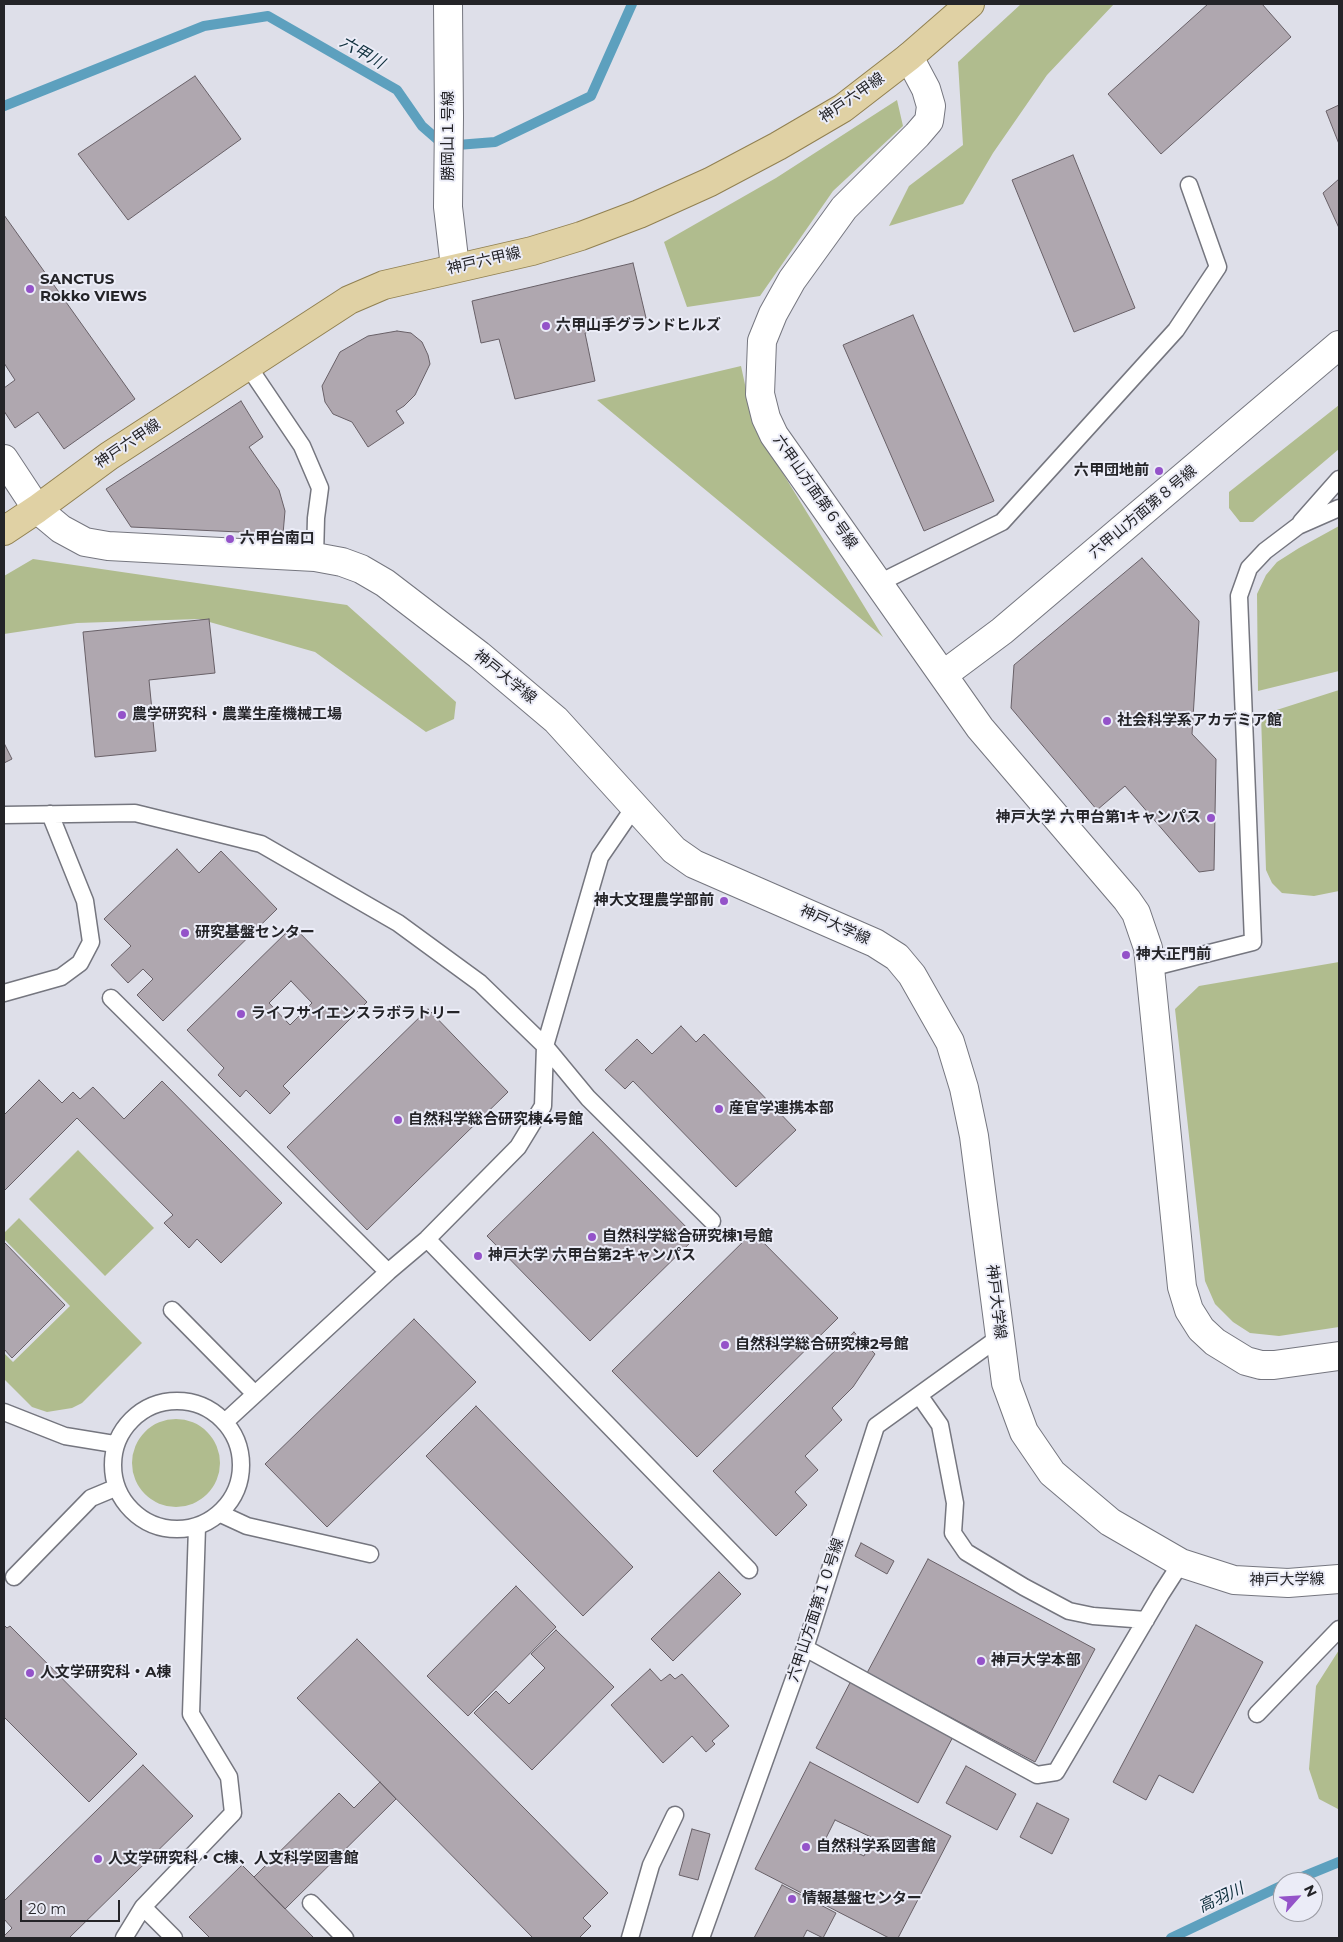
<!DOCTYPE html>
<meta charset="utf-8">
<style>
body{margin:0}
#map{position:relative;width:1343px;height:1942px;overflow:hidden;background:#dedfe9;font-family:Montserrat,sans-serif}
canvas{display:block}
.frame{position:absolute;inset:0;border:5px solid #242428;pointer-events:none}
.north{position:absolute;left:1273px;top:1872px;width:50px;height:50px;box-sizing:border-box;background:#ebecf7;border:1px solid #9b9ca4;border-radius:50%;rotate:64deg;font-size:14px;font-weight:700;line-height:20px;text-align:center;color:#242428}
.north::after{content:'';display:block;margin:auto;width:18px;height:22px;background:#9453c9;clip-path:polygon(50% 0,100% 100%,50% 72%,0 100%)}
.scale{position:absolute;left:20px;top:1900px;width:100px;height:22px;box-sizing:border-box;border:2px solid #242428;border-top:0;padding-left:6px;font-size:15px;line-height:18px;white-space:nowrap;color:#242428;-webkit-text-stroke:4px #ebecf7;paint-order:stroke}
</style>
<div id="map">
<canvas width="1343" height="1942"></canvas>
<div class="frame"></div>
<div class="north">N</div>
<div class="scale">20 m</div>
</div>
<script>
const ctx = document.querySelector('canvas').getContext('2d');
ctx.lineJoin = 'round';
function paint(path, color) { ctx.fillStyle = color; ctx.fill(path, 'evenodd'); }
const shape = rows => new Path2D(rows.map(r => 'M' + r).join(''));
function strokePath(path, color, width, dash) { ctx.strokeStyle = color; ctx.lineWidth = width; ctx.lineCap = dash ? 'butt' : 'round'; ctx.setLineDash(dash || []); ctx.stroke(path); }
function label(font, color, halo, rows, align = 'center') {
  ctx.font = font + ' Montserrat,"Noto Sans JP",sans-serif'; ctx.lineWidth = 4; ctx.setLineDash([]); ctx.textBaseline = 'middle'; ctx.strokeStyle = halo; ctx.fillStyle = color; for (const [text, x, y, turn = 0] of rows) {
    ctx.save(); ctx.translate(x, y); ctx.rotate((+turn || 0) * Math.PI / 180); ctx.textAlign = isNaN(turn) ? turn : align; if (halo) ctx.strokeText(text, 0, 0); ctx.fillText(text, 0, 0); ctx.restore();
  }
}
const green = shape([
 [1021,4,1114,4,1047,75,993,153,963,204,889,226,909,186,963,145,958,62],
 [897,100,903,126,833,191,760,296,687,307,664,242,776,178],
 [741,366,754,426,883,637,597,400],
 [1339,405,1339,449,1253,522,1240,522,1229,508,1229,492],
 [1339,526,1339,671,1258,691,1257,594,1266,575,1277,562,1299,548],
 [33,559,347,605,456,702,454,719,426,732,315,652,199,619,77,623,4,634,4,576],
 [1339,690,1339,891,1314,896,1282,893,1272,883,1266,870,1261,715],
 [1339,962,1339,1327,1279,1336,1250,1333,1233,1322,1215,1304,1205,1281,1175,1009,1199,986],
 [78,1150,154,1228,105,1276,29,1199],
 [19,1218,142,1343,82,1403,72,1408,47,1412,32,1407,4,1379,4,1353,13,1362,70,1306,4,1239,4,1233],
 '132 1463a44 44 0 1 1 88 0a44 44 0 1 1-88 0Z',
 [1339,1650,1339,1809,1338,1809,1319,1799,1309,1769,1316,1686]
]);
const stream = shape([
 [4,106,204,26,268,16,397,90,422,126,445,146,495,142,591,96,632,4],
 [1290,1882,1339,1862],
 [1171,1938,1283,1885]
]);
const building = shape([
 [1208,4,1262,4,1291,37,1161,154,1108,94,1208,4],
 [195,76,241,139,128,220,78,154,195,76],
 [1339,105,1339,144,1326,111,1339,105],
 [1073,155,1135,308,1074,332,1012,180,1073,155],
 [1339,179,1339,228,1323,193,1339,179],
 [4,215,135,399,64,449,38,412,15,428,4,411,4,388,15,380,4,363,4,215],
 [633,263,646,318,585,333,595,381,515,399,499,339,481,343,472,301,633,263],
 [913,315,994,501,924,531,843,345,913,315],
 [397,331,411,333,422,342,428,355,430,364,415,395,404,406,396,411,404,423,368,447,352,422,333,414,325,402,322,386,340,352,368,336,397,331],
 [241,401,263,437,249,447,279,490,285,511,283,534,131,527,106,489,241,401],
 [1142,558,1199,621,1192,734,1216,759,1214,870,1199,872,1125,786,1097,810,1011,708,1014,665,1142,558],
 [209,619,215,673,149,680,156,751,95,757,83,632,209,619],
 [4,743,12,759,4,763,4,743],
 [177,849,199,873,221,851,277,909,163,1021,137,995,153,979,143,969,128,983,111,965,131,946,104,919,177,849],
 [293,926,367,1002,283,1086,290,1093,270,1114,246,1090,240,1097,218,1075,224,1068,187,1030,293,926],
 [291,981,312,1003,290,1025,269,1003,291,981],
 [428,1009,508,1092,367,1230,287,1147,428,1009],
 [681,1026,696,1042,704,1034,796,1130,736,1187,633,1081,625,1089,605,1070,637,1039,652,1054,681,1026],
 [39,1080,62,1103,73,1092,80,1099,93,1087,124,1119,162,1081,282,1203,221,1263,197,1239,189,1248,164,1223,173,1215,77,1118,4,1191,4,1115,39,1080],
 [593,1132,696,1237,590,1341,487,1236,593,1132],
 [753,1232,838,1318,697,1457,612,1371,753,1232],
 [4,1242,65,1305,12,1358,4,1349,4,1242],
 [414,1319,476,1382,327,1527,265,1464,414,1319],
 [854,1332,875,1354,853,1387,832,1408,842,1420,805,1456,818,1470,795,1492,807,1505,776,1536,713,1471,854,1332],
 [476,1406,633,1567,583,1616,426,1456,476,1406],
 [861,1543,894,1561,887,1574,855,1556,861,1543],
 [928,1559,1095,1649,1035,1762,867,1673,928,1559],
 [719,1572,741,1594,673,1661,651,1639,719,1572],
 [516,1586,556,1627,468,1716,427,1676,516,1586],
 [4,1625,7,1628,10,1626,137,1754,89,1802,4,1717,4,1625],
 [1196,1625,1263,1662,1193,1793,1159,1775,1146,1800,1113,1782,1196,1625],
 [556,1630,614,1687,532,1770,474,1713,496,1691,509,1704,545,1668,531,1654,556,1630],
 [357,1639,608,1893,583,1918,591,1926,579,1938,533,1938,297,1698,357,1639],
 [650,1669,661,1681,670,1674,675,1679,682,1674,729,1726,712,1741,715,1744,706,1752,692,1736,663,1763,611,1705,650,1669],
 [852,1679,955,1733,918,1803,816,1748,852,1679],
 [810,1762,951,1836,898,1938,889,1938,755,1869,810,1762],
 [835,1820,873,1838,864,1856,826,1838,835,1820],
 [143,1765,193,1816,69,1938,5,1938,4,1936,12,1928,4,1919,4,1901,143,1765],
 [966,1766,1016,1794,997,1830,946,1803,966,1766],
 [380,1782,396,1799,285,1909,254,1877,339,1793,354,1808,380,1782],
 [1037,1803,1069,1819,1052,1854,1020,1837,1037,1803],
 [692,1829,710,1834,698,1880,679,1875,692,1829],
 [242,1865,254,1877,314,1938,210,1938,189,1917,242,1865],
 [782,1885,836,1913,823,1938,807,1930,803,1938,754,1938,782,1885]
]);
const lane = shape([
 [248,366,302,446,320,488,316,518,315,557],
 [1301,522,1339,479],
 [879,583,1002,522,1176,330,1218,267,1189,185],
 [4,815,135,813,261,844,398,923,480,983,545,1046,588,1098,712,1221],
 [1150,968,1253,942,1239,596,1249,568,1265,551,1298,526,1339,508],
 [4,993,61,977,80,963,91,942,85,901,50,814],
 [111,998,388,1272],
 [427,1239,749,1570],
 [172,1310,255,1394],
 [919,1395,940,1425,955,1503,953,1533,966,1552,1024,1587,1069,1611,1093,1616,1146,1620],
 '113 1465a64 64 0 1 1 128 0a64 64 0 1 1-128 0Z',
 [4,1412,65,1436,114,1444],
 [226,1421,388,1272,427,1239,518,1147,543,1106,545,1046,600,857,635,806],
 [221,1514,247,1526,370,1554],
 [14,1577,91,1498,115,1488],
 [805,1648,1037,1775,1056,1772,1161,1594,1181,1563],
 [1257,1714,1339,1629],
 [311,1903,345,1938],
 [143,1907,174,1938],
 [124,1938,143,1907,233,1813,229,1777,191,1714,197,1527],
 [630,1938,651,1865,675,1815],
 [701,1938,805,1648,876,1426,1001,1336]
]);
const street = shape([
 [448,4,449,117,448,207,455,267],
 [4,459,37,509]
]);
const secondary = shape([
 [909,57,926,89,931,106,929,121,917,135,844,208,792,280,773,314,762,341,760,394,766,418,774,435,980,728,1127,900,1136,913,1148,948,1182,1287,1189,1310,1201,1329,1215,1342,1246,1361,1261,1365,1274,1365,1339,1356],
 [37,509,61,529,85,542,108,546,315,557,342,562,361,569,385,583,479,655,556,720,674,850,694,864,875,943,897,957,912,975,950,1042,964,1088,974,1136,1006,1383,1024,1432,1052,1473,1110,1522,1181,1563,1234,1580,1288,1583,1339,1579],
 [943,675,1002,631,1339,345]
]);
const primary = shape([
 [4,531,37,509,109,456,349,300,384,285,532,251,581,236,639,214,710,182,778,146,843,108,909,57,970,4]
]);
const markers = [
 [30,289,5,"#9453c9"],
 [546,326,5,"#9453c9"],
 [1159,471,5,"#9453c9"],
 [230,539,5,"#9453c9"],
 [122,715,5,"#9453c9"],
 [1107,721,5,"#9453c9"],
 [1211,818,5,"#9453c9"],
 [724,901,5,"#9453c9"],
 [185,933,5,"#9453c9"],
 [1126,955,5,"#9453c9"],
 [241,1014,5,"#9453c9"],
 [719,1109,5,"#9453c9"],
 [398,1120,5,"#9453c9"],
 [592,1237,5,"#9453c9"],
 [478,1256,5,"#9453c9"],
 [725,1345,5,"#9453c9"],
 [981,1661,5,"#9453c9"],
 [30,1673,5,"#9453c9"],
 [806,1847,5,"#9453c9"],
 [98,1859,5,"#9453c9"],
 [792,1899,5,"#9453c9"]
];
const streetNames = [
 ["神戸六甲線",852,98,-35],
 ["勝岡山１号線",449,136,-90],
 ["神戸六甲線",484,261,-13],
 ["神戸六甲線",128,444,-34],
 ["六甲山方面第６号線",815,492,55],
 ["六甲山方面第８号線",1143,512,-40],
 ["神戸大学線",505,677,39],
 ["神戸大学線",835,925,24],
 ["神戸大学線",996,1302,83],
 ["神戸大学線",1287,1580,-1],
 ["六甲山方面第１０号線",816,1610,-72]
];
const poiNames = [
 ["SANCTUS",40,280],
 ["Rokko VIEWS",40,297],
 ["六甲山手グランドヒルズ",556,326],
 ["六甲団地前",1149,471,"right"],
 ["六甲台南口",240,539],
 ["農学研究科・農業生産機械工場",132,715],
 ["社会科学系アカデミア館",1117,721],
 ["神戸大学 六甲台第1キャンパス",1201,818,"right"],
 ["神大文理農学部前",714,901,"right"],
 ["研究基盤センター",195,933],
 ["神大正門前",1136,955],
 ["ライフサイエンスラボラトリー",251,1014],
 ["産官学連携本部",729,1109],
 ["自然科学総合研究棟4号館",408,1120],
 ["自然科学総合研究棟1号館",602,1237],
 ["神戸大学 六甲台第2キャンパス",488,1256],
 ["自然科学総合研究棟2号館",735,1345],
 ["神戸大学本部",991,1661],
 ["人文学研究科・A棟",40,1673],
 ["自然科学系図書館",816,1847],
 ["人文学研究科・C棟、人文科学図書館",108,1859],
 ["情報基盤センター",802,1899]
];
const waterNames = [
 ["六甲川",362,53,30],
 ["高羽川",1221,1898,-25]
];
paint(green, '#b0bc8e');
strokePath(stream, '#5da0be', 10);
paint(building, '#afa7af');
strokePath(building, '#686067', 1);
strokePath(lane, '#75767f', 19);
strokePath(street, '#75767f', 30);
strokePath(secondary, '#75767f', 30);
strokePath(primary, '#918051', 30);
strokePath(lane, '#fff', 16);
strokePath(street, '#fff', 28);
strokePath(secondary, '#fff', 28);
strokePath(primary, '#e0d1a4', 28);
for (const [x, y, r, color] of markers) { const dot = new Path2D(); dot.arc(x, y, r, 0, 2 * Math.PI); ctx.fillStyle = color; ctx.fill(dot); strokePath(dot, '#ebecf7', 2); }
label('15px', '#242428', '#ebecf7', streetNames);
label('bold 15px', '#242428', '#ebecf7', poiNames, 'left');
label('italic 16px', '#0f2f3c', '#ebecf7', waterNames);
</script>
